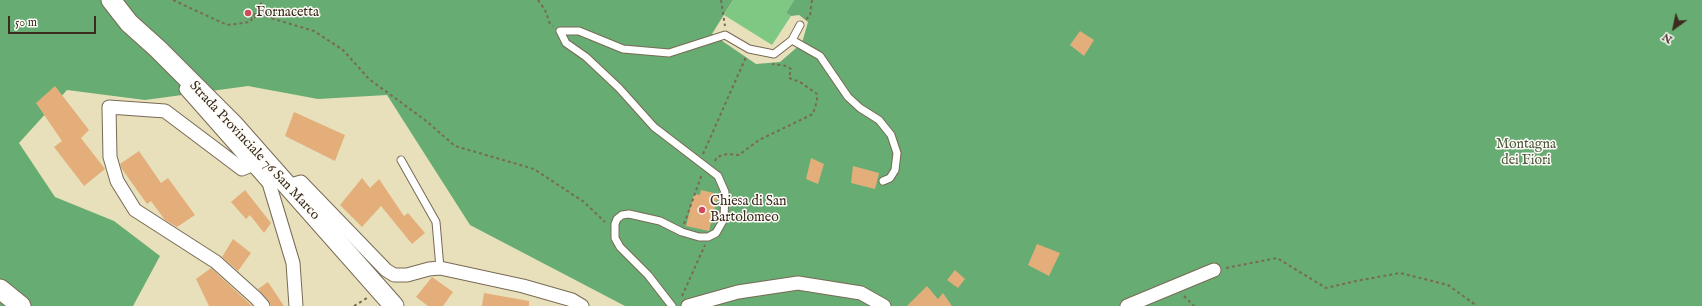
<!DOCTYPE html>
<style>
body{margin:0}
#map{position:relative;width:1702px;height:306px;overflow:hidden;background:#e8e0bb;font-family:"IM FELL English",serif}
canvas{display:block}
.north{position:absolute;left:1654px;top:8px;width:40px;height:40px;-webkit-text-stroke:3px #fdfcf7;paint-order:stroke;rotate:213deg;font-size:11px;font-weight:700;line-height:16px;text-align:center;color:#3b2a1e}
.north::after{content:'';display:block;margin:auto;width:14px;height:18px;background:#3b2a1e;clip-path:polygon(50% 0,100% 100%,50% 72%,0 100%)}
.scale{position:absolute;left:8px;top:16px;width:88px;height:18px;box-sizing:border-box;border:2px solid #3b2a1e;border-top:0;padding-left:5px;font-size:12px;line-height:14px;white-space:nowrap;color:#3b2a1e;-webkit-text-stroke:3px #fdfcf7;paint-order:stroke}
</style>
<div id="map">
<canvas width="1702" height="306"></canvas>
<div class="north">N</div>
<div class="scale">50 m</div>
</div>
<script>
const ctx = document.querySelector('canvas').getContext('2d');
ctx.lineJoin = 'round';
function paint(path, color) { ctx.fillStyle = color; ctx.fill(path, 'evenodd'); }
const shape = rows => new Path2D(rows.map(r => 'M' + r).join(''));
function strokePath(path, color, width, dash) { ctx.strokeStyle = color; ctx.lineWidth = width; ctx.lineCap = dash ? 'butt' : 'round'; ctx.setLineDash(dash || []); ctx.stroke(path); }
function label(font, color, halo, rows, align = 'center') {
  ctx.font = font + ' "IM FELL English",serif'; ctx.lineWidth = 3; ctx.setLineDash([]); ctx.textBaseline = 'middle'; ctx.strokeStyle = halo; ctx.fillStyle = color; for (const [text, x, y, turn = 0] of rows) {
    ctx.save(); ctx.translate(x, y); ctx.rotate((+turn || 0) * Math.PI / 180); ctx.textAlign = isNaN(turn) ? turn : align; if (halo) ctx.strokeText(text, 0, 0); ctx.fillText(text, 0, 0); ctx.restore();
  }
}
const green = shape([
 [733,0,794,0,786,13,791,16,772,45,724,15]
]);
const forest = shape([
 [0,0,733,0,712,34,756,64,780,62,802,43,808,22,799,15,791,16,786,13,794,0,1702,0,1702,306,625,306,470,225,387,95,318,99,248,86,145,100,67,90,19,143,55,197,114,221,160,256,133,306,0,306]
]);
const building = shape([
 [1080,31,1094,40,1084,56,1070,45],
 [55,86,89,130,81,138,105,169,84,186,54,147,62,141,36,103],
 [294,112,345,135,335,161,285,136],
 [139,151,161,183,168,178,195,215,177,227,165,220,151,201,147,204,122,169,120,164],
 [811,158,824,164,818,184,806,179],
 [853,166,879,173,875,189,851,183],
 [362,178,370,188,379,179,404,216,408,213,425,233,412,244,381,206,362,227,340,205],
 [245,190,271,223,264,233,250,215,246,219,231,202],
 [701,190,718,194,709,231,686,226,694,194,700,195],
 [233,239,251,253,238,271,222,257],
 [1037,244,1060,253,1049,276,1028,265],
 [211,268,250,304,252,306,209,306,196,279],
 [955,270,965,279,958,288,947,280],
 [432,277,453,292,443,306,428,306,416,297],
 [268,282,284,306,271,306,269,301,258,289],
 [927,286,938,299,943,293,952,306,907,306],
 [484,293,529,301,529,306,482,306]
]);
const path = shape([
 [173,0,227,25,250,22,263,0],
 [538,0,545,10,550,24,553,26],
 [721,0,725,26],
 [254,17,264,16,314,31,343,50,369,79,425,120,455,146,534,169,584,202,605,222],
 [806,19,810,16,812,0],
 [703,154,746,57],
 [715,161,717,157,727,154,739,155,759,140,813,114,817,101,817,94,800,82,789,78,791,69,787,66,772,64],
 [684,224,702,174],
 [1226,268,1277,258,1326,288,1356,281,1400,273,1448,285,1477,306],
 [682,296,705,245],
 [1184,296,1194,306],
 [354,306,367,298]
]);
const lane = shape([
 [792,40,820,56,848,97,860,108,879,120,891,135,897,153,895,170,890,178,883,181],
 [401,160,436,222,440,268],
 [672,306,648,275,620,247,615,238,615,224,617,219,622,215,629,214,660,221,682,232,699,237,708,237,716,233,724,219,725,192,718,176,654,127,619,88,586,57,566,43,560,31,579,31,623,49,669,53,725,35,749,49,774,54,792,40,800,25]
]);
const street = shape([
 [186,89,269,183,293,263,296,306],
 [253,164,242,169,165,111,109,107,110,157,117,181,135,210,216,262,256,298,263,306],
 [288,186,301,182,386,270,394,275,407,275,429,269,440,268,523,286,572,300,582,306],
 [688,306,738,292,798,283,861,293,884,306],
 [1127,306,1214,270]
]);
const secondary = shape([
 [111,0,129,23,158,49,234,125,394,306],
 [0,289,21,306]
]);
const markers = [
 [248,13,4,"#d1495b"],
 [702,210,4,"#d1495b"]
];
const poiNames = [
 ["Fornacetta",256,13],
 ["Chiesa di San",710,202],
 ["Bartolomeo",710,218]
];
const parkNames = [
 ["Montagna",1526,145],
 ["dei Fiori",1526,161]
];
const streetNames = [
 ["Strada Provinciale 76 San Marco",254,151,47]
];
paint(green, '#7fc884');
paint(forest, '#67ac72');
paint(building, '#e4ae7b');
strokePath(lane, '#786a55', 9);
strokePath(street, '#786a55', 15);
strokePath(secondary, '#786a55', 21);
strokePath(path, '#786a55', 2, [3, 3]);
strokePath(lane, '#fff', 7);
strokePath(street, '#fff', 13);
strokePath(secondary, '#fff', 19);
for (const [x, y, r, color] of markers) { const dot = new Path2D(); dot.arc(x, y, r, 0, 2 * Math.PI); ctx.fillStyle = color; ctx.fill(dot); strokePath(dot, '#fdfcf7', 1.5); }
label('14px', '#3b2a1e', '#fdfcf7', poiNames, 'left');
label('14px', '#4f593d', '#fdfcf7', parkNames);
label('14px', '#3b2a1e', '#fdfcf7', streetNames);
</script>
